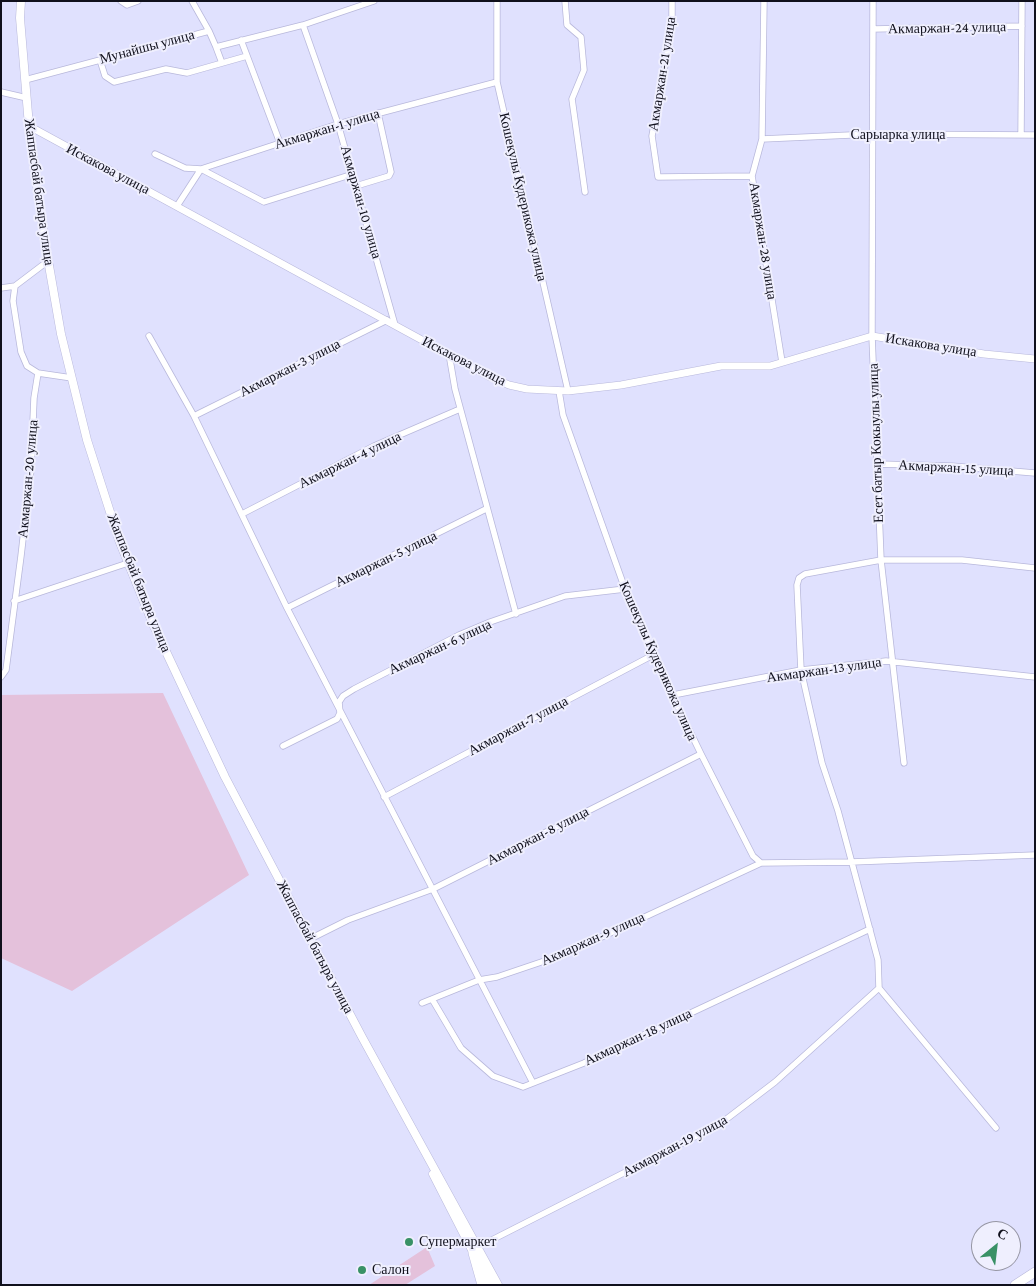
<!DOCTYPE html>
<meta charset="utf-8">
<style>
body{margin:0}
#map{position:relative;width:1036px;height:1286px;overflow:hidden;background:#e0e1fe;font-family:"Crimson Pro",serif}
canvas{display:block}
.frame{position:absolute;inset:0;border:2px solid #10101c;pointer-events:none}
.north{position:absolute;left:971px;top:1221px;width:50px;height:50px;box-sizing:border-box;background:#efeffe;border:1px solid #9696a4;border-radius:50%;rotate:29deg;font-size:14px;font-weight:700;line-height:20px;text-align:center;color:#10101c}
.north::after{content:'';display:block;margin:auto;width:18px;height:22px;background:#399166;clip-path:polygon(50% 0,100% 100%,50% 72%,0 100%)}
</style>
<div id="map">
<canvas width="1036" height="1286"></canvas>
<div class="frame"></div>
<div class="north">С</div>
</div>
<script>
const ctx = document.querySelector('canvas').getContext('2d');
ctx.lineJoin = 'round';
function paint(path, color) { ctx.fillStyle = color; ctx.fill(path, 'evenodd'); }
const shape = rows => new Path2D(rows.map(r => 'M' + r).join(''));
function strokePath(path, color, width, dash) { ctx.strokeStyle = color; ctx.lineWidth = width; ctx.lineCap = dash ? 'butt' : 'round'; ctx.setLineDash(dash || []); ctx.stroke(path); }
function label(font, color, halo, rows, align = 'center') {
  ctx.font = font + ' "Crimson Pro",serif'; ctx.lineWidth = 4; ctx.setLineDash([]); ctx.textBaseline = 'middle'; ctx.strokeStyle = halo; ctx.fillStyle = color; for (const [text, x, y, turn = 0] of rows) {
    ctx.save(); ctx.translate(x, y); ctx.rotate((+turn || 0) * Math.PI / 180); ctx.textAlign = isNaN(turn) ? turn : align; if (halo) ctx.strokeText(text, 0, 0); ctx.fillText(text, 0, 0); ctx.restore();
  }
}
const green = shape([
 [163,693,249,875,72,991,1,958,1,695],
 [427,1247,435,1266,405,1285,369,1285]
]);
const minor = shape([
 [121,1,127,5,138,1],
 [192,1,209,31],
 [497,1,497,82,568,391],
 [565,1,567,25,581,37,584,70,572,99,585,192],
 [672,1,672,27,652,136,658,177,752,176],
 [764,1,762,139,752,176,782,362],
 [873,1,872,336,881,560,904,763],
 [303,25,338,124,395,325],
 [873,29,1022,26],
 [241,40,280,143],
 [216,47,222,63],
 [100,60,105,76,114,82,166,69,187,73,247,56],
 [25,80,209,31,216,47,303,25,374,1],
 [1,92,27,98],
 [1021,135,1022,1],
 [762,139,873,134,1035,135],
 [155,154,185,168,201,169,264,202,353,174],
 [356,186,389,176,391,172,378,113],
 [177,206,201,169,338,124,497,82],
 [1,288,15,286,48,261],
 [149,336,194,416,287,608,533,1083],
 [449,354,455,389,516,614],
 [38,373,72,378],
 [559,391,563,415,625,589,653,655,701,754,753,856,761,863],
 [194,416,387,320],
 [877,464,952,466,1035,473],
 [242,514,374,446,460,409],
 [14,601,128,563],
 [287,608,486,509],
 [1,677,6,670,21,556,31,470,34,398,38,373,27,366,21,352,13,301,15,286],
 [673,695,801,670,886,661,1035,677],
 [283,746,337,719,340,713,339,702,343,696,354,689,459,635,490,622,565,596,625,589],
 [384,797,653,655],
 [310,939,348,920,433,889,701,754],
 [432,999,461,1048,493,1076,523,1087,584,1063,870,929],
 [422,1003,479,980,497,977,565,954,761,863,851,862,1035,855],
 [996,1128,879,988,878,960,838,811,822,763,801,670,797,585,799,578,805,574,881,560,962,560,1035,568],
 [474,1249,720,1124,775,1082,879,988]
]);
const tertiary = shape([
 [29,126,488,376,509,385,527,389,568,391,621,385,721,366,770,366,872,336,984,354,1035,359]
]);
const secondary = shape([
 [21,1,20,18,29,126,44,237,61,334,87,440,119,540,153,624,225,777,362,1037,498,1285],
 [433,1174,490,1285]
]);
const primary = shape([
 [473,1253,482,1285],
 [1015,1285,1035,1272]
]);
const markers = [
 [409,1242,5,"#399166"],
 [362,1270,5,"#399166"]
];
const streetNames = [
 ["Акмаржан-24 улица",947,28,-1],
 ["Мунайшы улица",147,47,-15],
 ["Акмаржан-21 улица",662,74,-81],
 ["Акмаржан-1 улица",327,129,-17],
 ["Сарыарка улица",898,135],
 ["Искакова улица",108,169,28],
 ["Жаппасбай батыра улица",39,192,82],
 ["Кошекулы Кудерикожа улица",523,197,77],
 ["Акмаржан-10 улица",361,202,74],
 ["Акмаржан-28 улица",763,241,81],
 ["Искакова улица",931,345,9],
 ["Искакова улица",464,361,27],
 ["Акмаржан-3 улица",290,368,-27],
 ["Есет батыр Кокыулы улица",876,443,-92],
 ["Акмаржан-4 улица",350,460,-26],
 ["Акмаржан-15 улица",956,468,3],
 ["Акмаржан-20 улица",28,479,-85],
 ["Акмаржан-5 улица",386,559,-26],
 ["Жаппасбай батыра улица",139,583,68],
 ["Акмаржан-6 улица",440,647,-25],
 ["Кошекулы Кудерикожа улица",658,661,66],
 ["Акмаржан-13 улица",824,670,-8],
 ["Акмаржан-7 улица",518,726,-28],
 ["Акмаржан-8 улица",538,836,-27],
 ["Акмаржан-9 улица",593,939,-24],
 ["Жаппасбай батыра улица",315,947,62],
 ["Акмаржан-18 улица",638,1037,-25],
 ["Акмаржан-19 улица",675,1146,-28]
];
const poiNames = [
 ["Супермаркет",419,1242],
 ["Салон",372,1270]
];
paint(green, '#e4c1db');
strokePath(minor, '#b8b8db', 7);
strokePath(tertiary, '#b8b8db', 8);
strokePath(secondary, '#b8b8db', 9);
strokePath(primary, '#b8b8db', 10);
strokePath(minor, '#fff', 5.5);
strokePath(tertiary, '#fff', 7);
strokePath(secondary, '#fff', 8);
strokePath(primary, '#fff', 9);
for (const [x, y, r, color] of markers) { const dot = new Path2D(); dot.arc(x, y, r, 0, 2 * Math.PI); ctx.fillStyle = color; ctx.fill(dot); strokePath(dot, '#efeffe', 2); }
label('14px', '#10101c', '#efeffe', streetNames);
label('14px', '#10101c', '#efeffe', poiNames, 'left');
</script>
